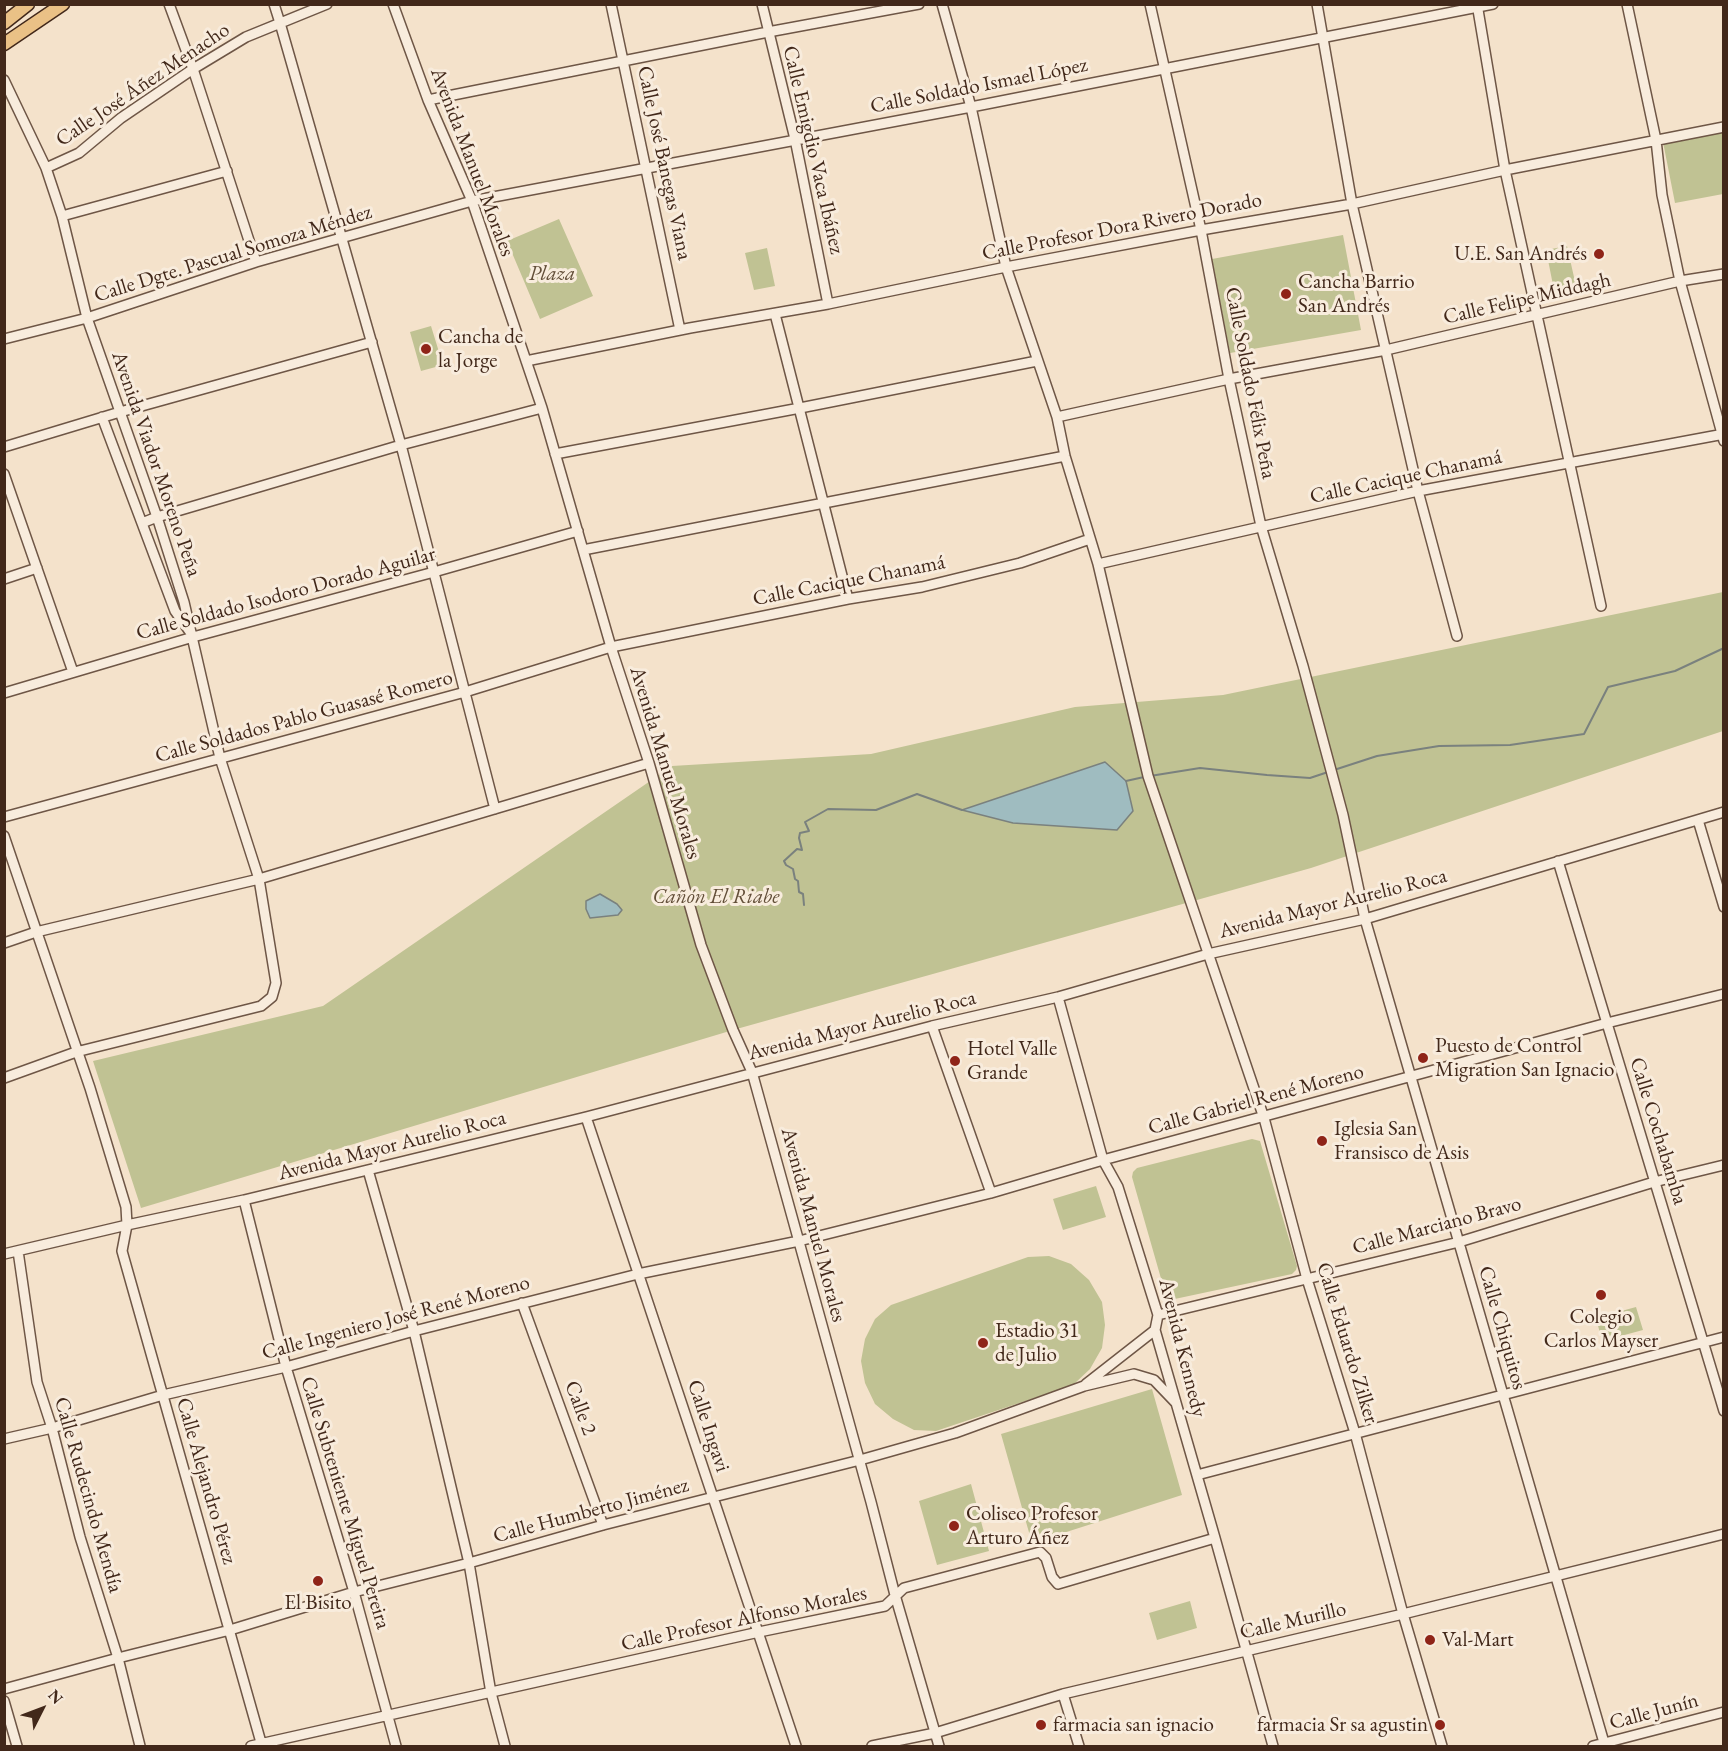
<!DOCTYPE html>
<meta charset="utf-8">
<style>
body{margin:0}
#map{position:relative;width:1728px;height:1751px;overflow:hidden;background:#f4e2cb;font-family:"EB Garamond",serif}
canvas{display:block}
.frame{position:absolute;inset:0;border:6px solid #42281a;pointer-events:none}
.north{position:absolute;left:12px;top:1679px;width:60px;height:60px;-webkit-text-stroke:4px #f8ecdd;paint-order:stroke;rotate:48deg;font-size:16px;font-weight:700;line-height:24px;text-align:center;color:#42281a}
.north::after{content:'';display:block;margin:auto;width:21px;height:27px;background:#42281a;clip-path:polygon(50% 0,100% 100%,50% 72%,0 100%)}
</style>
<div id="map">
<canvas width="1728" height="1751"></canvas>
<div class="frame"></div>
<div class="north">N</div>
</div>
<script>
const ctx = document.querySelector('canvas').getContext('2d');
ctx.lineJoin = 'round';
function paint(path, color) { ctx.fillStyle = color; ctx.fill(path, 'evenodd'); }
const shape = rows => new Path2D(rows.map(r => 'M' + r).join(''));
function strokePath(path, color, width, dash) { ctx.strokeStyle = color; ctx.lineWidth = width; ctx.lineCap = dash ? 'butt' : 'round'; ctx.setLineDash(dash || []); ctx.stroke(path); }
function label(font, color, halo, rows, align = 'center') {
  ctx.font = font + ' "EB Garamond",serif'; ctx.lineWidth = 6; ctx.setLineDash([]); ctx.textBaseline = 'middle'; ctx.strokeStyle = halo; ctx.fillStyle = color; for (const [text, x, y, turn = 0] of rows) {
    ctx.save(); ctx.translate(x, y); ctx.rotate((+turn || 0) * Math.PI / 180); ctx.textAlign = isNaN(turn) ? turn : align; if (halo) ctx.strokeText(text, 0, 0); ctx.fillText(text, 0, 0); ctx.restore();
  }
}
const green = shape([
 [1723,130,1723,194,1675,203,1663,142],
 [559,219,593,296,540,319,507,241],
 [1343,235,1361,330,1230,353,1212,259],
 [1567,246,1576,286,1554,290,1546,250],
 [767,248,775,286,754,290,745,253],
 [431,326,443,365,421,371,410,332],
 [1723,592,1723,731,1311,868,733,1030,141,1208,93,1061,323,1006,672,766,871,754,1075,707,1223,695],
 [1252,1139,1260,1141,1297,1266,1296,1270,1292,1274,1170,1300,1166,1296,1132,1177,1133,1172,1137,1168],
 [1096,1186,1106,1217,1063,1230,1053,1199],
 [1049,1256,1071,1264,1089,1280,1102,1302,1105,1325,1102,1348,1090,1369,1073,1385,936,1431,914,1430,893,1419,875,1404,865,1383,861,1361,865,1339,875,1319,891,1305,1028,1257],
 [1636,1307,1643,1330,1602,1341,1596,1318],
 [1152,1389,1182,1495,1032,1543,1001,1434],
 [971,1484,989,1551,937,1565,919,1501],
 [1190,1601,1197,1628,1157,1640,1149,1613]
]);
const water = shape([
 [1105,762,1126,781,1133,811,1117,830,1013,823,962,810,1105,762],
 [600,894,617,904,622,910,618,915,590,918,586,909,586,901,600,894]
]);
const stream = shape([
 [1334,770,1377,756,1439,746,1510,745,1584,734,1608,687,1675,671,1724,648],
 [1150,776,1200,768,1267,775,1310,778,1328,772],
 [1126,781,1144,777],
 [804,905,803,894,799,892,798,881,795,879,793,869,786,865,784,861,797,849,802,850,799,838,800,833,809,831,805,822,828,809,876,810,917,794,962,810]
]);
const minor = shape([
 [169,4,193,69,256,262],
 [274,4,280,23,401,445,495,809],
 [393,4,428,100,472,201,542,408,611,647,649,763,701,945,733,1030,752,1072,871,1502,895,1595,939,1746],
 [611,4,680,330],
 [762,4,795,139,828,304],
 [942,4,971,107,1006,267,1057,417,1065,456,1098,564,1148,776,1264,1118,1307,1279,1355,1433,1403,1614,1442,1746],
 [1150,4,1201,230,1229,379,1261,526,1303,666,1343,815,1365,919,1605,1746],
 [1317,4,1352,204,1418,491,1457,636],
 [1477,4,1505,170,1601,606],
 [1627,4,1656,140,1662,195,1680,281,1724,441],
 [4,80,46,168,62,216,87,318,157,517,184,602,220,758,259,879,276,983,272,997,261,1006,76,1052,4,1078],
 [428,100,768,32,919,4],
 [46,168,79,153,121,118,193,69,246,37,327,4],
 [62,216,227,171],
 [775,314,848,599],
 [4,339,87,318,256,262,472,201,971,107,1493,4],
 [526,361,690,328,828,304,1006,267,1201,230,1352,204,1505,170,1724,127],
 [102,417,175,611,190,632],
 [1057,417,1229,379,1386,350,1680,281,1724,274],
 [4,447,120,412,372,342],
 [555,454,800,408,1037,361],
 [4,474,73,672],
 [142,523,157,517,401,445,542,408],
 [583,550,1065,456],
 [1098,564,1418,491,1724,434],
 [4,579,37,568],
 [4,693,193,637,434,572,578,531],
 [4,817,465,692,611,647,848,599,922,587,1020,563,1090,539],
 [1698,820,1724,907],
 [4,836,90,1088,126,1207,127,1225,122,1251,262,1746],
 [1558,861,1724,1411],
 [4,943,36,932,259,879,649,763],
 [1058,997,1103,1160,1118,1187,1158,1315,1155,1330,1215,1538,1273,1746],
 [932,1026,991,1193],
 [586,1117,796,1746],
 [368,1170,414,1331,469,1563,491,1693,505,1746],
 [244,1200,286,1367,354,1592,396,1746],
 [18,1251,37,1382,52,1428,80,1537,118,1658,140,1746],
 [4,1254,127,1225,244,1200,586,1117,932,1026,1058,997,1208,954,1365,919,1724,812],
 [522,1303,603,1525],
 [1158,1315,1459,1242,1654,1182,1724,1165],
 [1086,1384,1155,1330],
 [4,1439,52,1428,163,1395,286,1367,414,1331,638,1274,799,1241,991,1193,1103,1160,1607,1023,1724,994],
 [1197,1475,1724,1337],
 [4,1689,118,1658,230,1630,354,1592,469,1563,603,1525,860,1460,955,1433,1084,1386,1134,1374,1154,1380,1176,1403],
 [1063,1694,1079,1746],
 [4,1701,17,1746],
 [251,1746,759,1632,885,1606,904,1588,1040,1552,1046,1558,1052,1577,1058,1584,1215,1538],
 [872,1746,935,1733,1063,1694,1403,1614,1724,1534],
 [1593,1746,1724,1712]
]);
const major = shape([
 [4,23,28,4],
 [4,44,63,4]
]);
const markers = [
 [1599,254,6,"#8f2418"],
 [1286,294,6,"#8f2418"],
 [426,349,6,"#8f2418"],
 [1423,1058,6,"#8f2418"],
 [955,1061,6,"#8f2418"],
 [1322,1141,6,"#8f2418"],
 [1601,1295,6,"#8f2418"],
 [983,1343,6,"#8f2418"],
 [954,1526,6,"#8f2418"],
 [318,1581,6,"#8f2418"],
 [1430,1640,6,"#8f2418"],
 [1041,1725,6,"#8f2418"],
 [1440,1725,6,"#8f2418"]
];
const streetNames = [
 ["Calle José Áñez Menacho",143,85,-34],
 ["Calle Soldado Ismael López",979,86,-11],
 ["Calle Emigdio Vaca Ibáñez",813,150,77],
 ["Avenida Manuel Morales",472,162,69],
 ["Calle José Banegas Viana",664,163,78],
 ["Calle Profesor Dora Rivero Dorado",1122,227,-11],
 ["Calle Dgte. Pascual Somoza Méndez",233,254,-17],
 ["Calle Felipe Middagh",1527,299,-13],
 ["Calle Soldado Félix Peña",1250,383,79],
 ["Avenida Viador Moreno Peña",156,464,71],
 ["Calle Cacique Chanamá",1406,477,-12],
 ["Calle Cacique Chanamá",849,581,-11],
 ["Calle Soldado Isodoro Dorado Aguilar",286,594,-15],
 ["Calle Soldados Pablo Guasasé Romero",304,717,-15],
 ["Avenida Manuel Morales",665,763,73],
 ["Avenida Mayor Aurelio Roca",1333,904,-14],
 ["Avenida Mayor Aurelio Roca",862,1026,-14],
 ["Calle Gabriel René Moreno",1256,1100,-15],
 ["Calle Cochabamba",1658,1131,73],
 ["Avenida Mayor Aurelio Roca",392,1146,-14],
 ["Avenida Manuel Morales",813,1225,75],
 ["Calle Marciano Bravo",1437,1226,-15],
 ["Calle Ingeniero José René Moreno",396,1318,-15],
 ["Calle Chiquitos",1502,1328,74],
 ["Calle Eduardo Zilker",1347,1343,73],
 ["Avenida Kennedy",1182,1348,76],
 ["Calle 2",580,1408,70],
 ["Calle Ingavi",708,1426,72],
 ["Calle Alejandro Pérez",206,1481,74],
 ["Calle Rudecindo Mendía",88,1495,74],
 ["Calle Subteniente Miguel Pereira",345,1503,73],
 ["Calle Humberto Jiménez",591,1511,-15],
 ["Calle Profesor Alfonso Morales",744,1619,-12],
 ["Calle Murillo",1293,1621,-13],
 ["Calle Junín",1654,1712,-15]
];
const poiNames = [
 ["U.E. San Andrés",1587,254,"right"],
 ["Cancha Barrio",1298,282],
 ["San Andrés",1298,306],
 ["Cancha de",438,337],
 ["la Jorge",438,361],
 ["Puesto de Control",1435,1046],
 ["Migration San Ignacio",1435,1070],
 ["Hotel Valle",967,1049],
 ["Grande",967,1073],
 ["Iglesia San",1334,1129],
 ["Fransisco de Asis",1334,1153],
 ["Colegio",1601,1317,"center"],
 ["Carlos Mayser",1601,1341,"center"],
 ["Estadio 31",995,1331],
 ["de Julio",995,1355],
 ["Coliseo Profesor",966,1514],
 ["Arturo Áñez",966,1538],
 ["El Bisito",318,1603,"center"],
 ["Val-Mart",1442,1640],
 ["farmacia san ignacio",1053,1725],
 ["farmacia Sr sa agustin",1428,1725,"right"]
];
const parkNames = [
 ["Plaza",552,274],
 ["Cañón El Riabe",716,897]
];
paint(green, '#c0c293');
paint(water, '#9fbcc0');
strokePath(water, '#7a817e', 1.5);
strokePath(stream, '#7a817e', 2);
strokePath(minor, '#6e5646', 12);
strokePath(major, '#42281a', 15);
strokePath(minor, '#f8ecdd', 9);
strokePath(major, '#eac186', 12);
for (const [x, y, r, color] of markers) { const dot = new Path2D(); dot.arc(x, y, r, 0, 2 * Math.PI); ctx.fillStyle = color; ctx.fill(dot); strokePath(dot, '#f8ecdd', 2); }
label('21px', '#42281a', '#f8ecdd', streetNames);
label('21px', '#42281a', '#f8ecdd', poiNames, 'left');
label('italic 21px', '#624e38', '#f8ecdd', parkNames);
</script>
